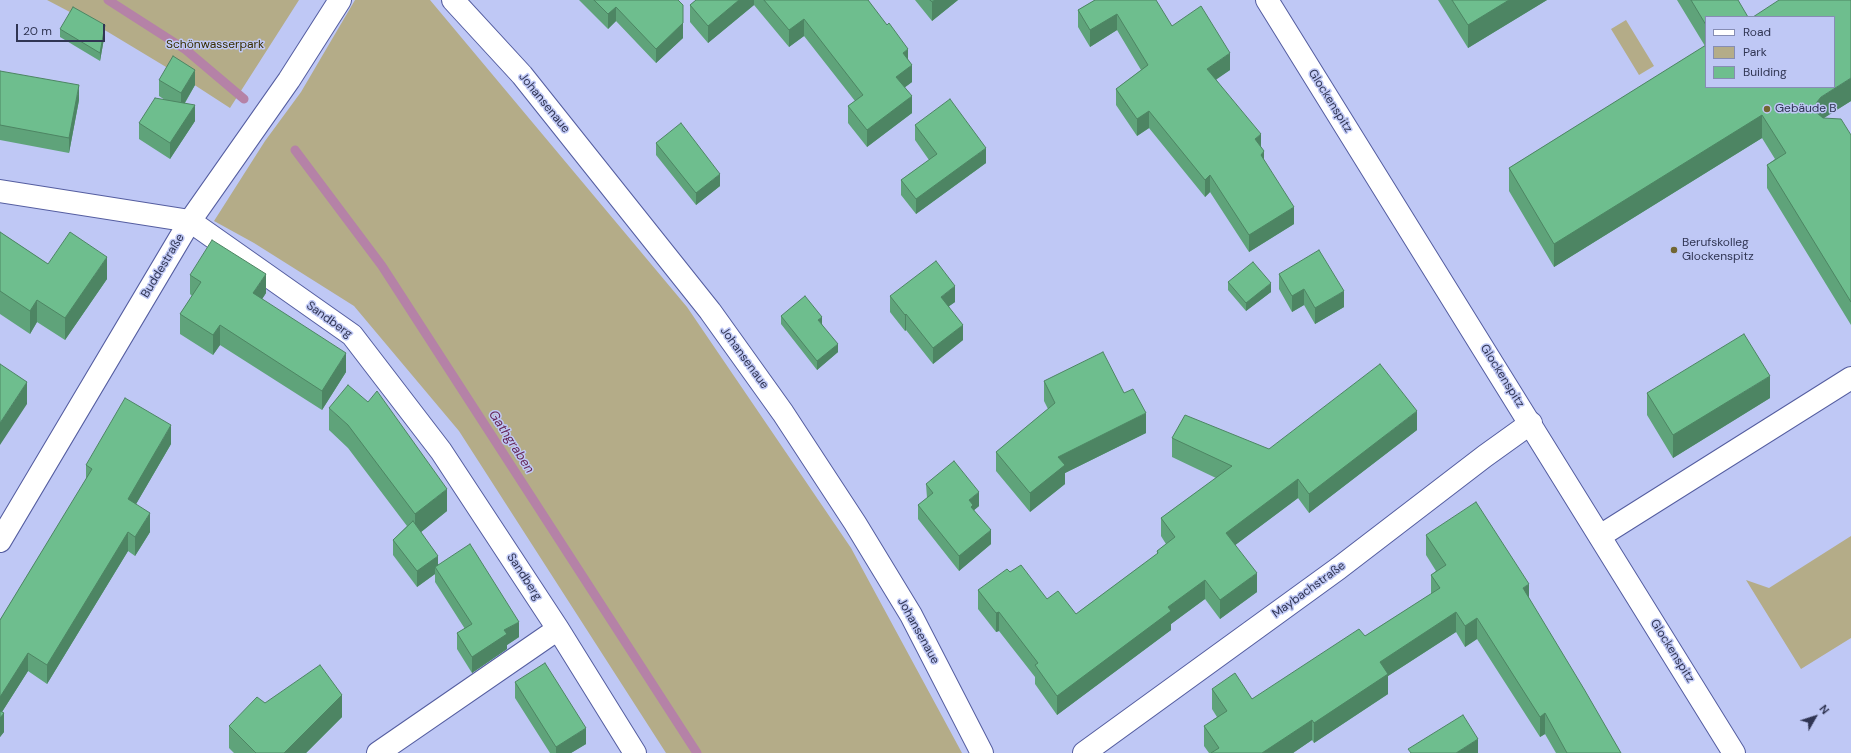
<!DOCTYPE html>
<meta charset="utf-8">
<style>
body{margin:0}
#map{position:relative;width:1851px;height:753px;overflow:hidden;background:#bfc8f5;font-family:"DM Sans",sans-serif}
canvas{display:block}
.legend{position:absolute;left:1705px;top:16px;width:130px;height:72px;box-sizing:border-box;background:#bfc8f5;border:1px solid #868db4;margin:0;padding:5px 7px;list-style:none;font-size:12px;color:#303553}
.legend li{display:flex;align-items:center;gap:8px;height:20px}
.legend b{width:20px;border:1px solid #868db4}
.north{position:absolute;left:1795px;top:697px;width:40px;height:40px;-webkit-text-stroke:3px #bfc8f5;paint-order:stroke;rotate:51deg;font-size:11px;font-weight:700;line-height:16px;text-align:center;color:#303553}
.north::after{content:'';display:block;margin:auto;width:14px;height:18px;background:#303553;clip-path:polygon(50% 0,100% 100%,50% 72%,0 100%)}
.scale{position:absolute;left:16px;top:24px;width:89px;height:18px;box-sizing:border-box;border:2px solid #303553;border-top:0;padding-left:5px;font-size:12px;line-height:14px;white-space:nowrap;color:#303553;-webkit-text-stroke:3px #bfc8f5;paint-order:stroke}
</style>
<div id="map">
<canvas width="1851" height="753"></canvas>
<ul class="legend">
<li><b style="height:5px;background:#fff"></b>Road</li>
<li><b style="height:11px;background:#b4ac88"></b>Park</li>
<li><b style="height:11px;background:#6ebe8e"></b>Building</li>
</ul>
<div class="north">N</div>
<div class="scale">20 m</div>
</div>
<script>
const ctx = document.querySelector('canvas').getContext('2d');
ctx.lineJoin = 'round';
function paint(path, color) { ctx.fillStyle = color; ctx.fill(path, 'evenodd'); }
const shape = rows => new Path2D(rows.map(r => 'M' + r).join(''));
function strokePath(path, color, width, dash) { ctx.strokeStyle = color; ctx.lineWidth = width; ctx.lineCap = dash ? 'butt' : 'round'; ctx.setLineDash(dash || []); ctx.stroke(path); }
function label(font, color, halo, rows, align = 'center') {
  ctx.font = font + ' "DM Sans",sans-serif'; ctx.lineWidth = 3; ctx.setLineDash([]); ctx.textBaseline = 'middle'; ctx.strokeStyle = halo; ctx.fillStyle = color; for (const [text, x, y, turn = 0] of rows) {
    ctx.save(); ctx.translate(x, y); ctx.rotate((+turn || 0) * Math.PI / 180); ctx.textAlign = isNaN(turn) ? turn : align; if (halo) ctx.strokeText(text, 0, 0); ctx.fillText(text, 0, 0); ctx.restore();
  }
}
const green = shape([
 [47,0,299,0,230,108,176,73,108,32],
 [355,0,430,0,687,307,851,548,962,753,666,753,459,431,354,306,254,243,214,221,265,141,301,92],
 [1626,20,1654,66,1639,75,1611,29],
 [1851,536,1851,638,1801,669,1746,580,1769,588]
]);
const stream = shape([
 [108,0,186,50,244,99],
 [295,150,382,266,697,753]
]);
const minor = shape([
 [453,0,522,75,710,311,783,413,855,523,911,615,982,753],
 [0,191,190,221,352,335,441,451,558,629,635,753],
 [1600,536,1851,378],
 [378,753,558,629],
 [1084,753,1339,568,1485,456,1531,423]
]);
const major = shape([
 [1267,0,1734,753],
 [0,541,190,221,289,80,340,0]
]);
const wall = shape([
 [579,0,678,0,683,38,656,63,616,21,608,29],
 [696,0,868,0,908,59,912,82,905,87,912,113,867,147,848,123,848,106,855,101,804,36,789,47,754,5,708,43,690,22,690,5],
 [915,0,958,0,932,21],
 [1095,0,1172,26,1230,70,1216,79,1261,147,1264,161,1294,224,1249,252,1210,192,1205,197,1149,128,1137,136,1116,105,1116,89,1141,70,1117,30,1090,47,1078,27,1078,10],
 [1438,0,1547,0,1468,48],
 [1677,0,1738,0,1706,17,1706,87,1851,101,1823,118,1851,135,1851,325,1767,188,1767,165,1775,159,1762,138,1554,267,1509,191,1509,168,1705,46],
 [60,29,105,33,100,61,60,37],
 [0,71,79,100,69,153,0,140],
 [159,80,195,85,185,103,195,121,170,159,139,139,139,123,165,100,159,96],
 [915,125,986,163,916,214,901,195,901,180,929,160,915,140],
 [656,143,720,186,696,205,656,155],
 [0,232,48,264,107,279,65,340,37,322,30,334,0,314],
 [1279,274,1344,307,1315,324,1304,305,1292,312,1279,289],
 [190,275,266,293,262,299,346,372,322,410,220,345,213,355,180,334,180,314,192,296,190,294],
 [1228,282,1271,292,1246,311,1228,290],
 [890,296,955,302,949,306,963,340,933,364,906,330,905,331,890,312],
 [781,316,822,324,838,352,817,370,781,324],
 [1044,381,1124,393,1146,433,1065,473,1065,484,1030,512,996,471,996,452,1048,409,1044,401],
 [1647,393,1770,398,1673,458,1647,415],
 [329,408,447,511,421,532,438,564,519,637,507,645,507,649,472,673,457,649,457,633,465,629,435,582,435,574,417,587,393,555,393,540,407,526,348,448,329,430],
 [1417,430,1309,513,1298,498,1235,545,1257,592,1220,619,1205,599,1171,624,1171,630,1057,715,1035,684,1035,677,999,631,996,632,978,609,978,590,1010,572,1047,599,1076,614,1157,554,1157,551,1166,544,1161,536,1161,518,1216,478,1172,457,1172,438,1269,449],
 [171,444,136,504,150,532,135,556,128,551,47,684,28,671,2,712,4,732,0,737,0,620,86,480,86,465],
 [926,484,979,506,974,510,991,544,959,571,918,519,918,505,927,498],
 [1426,535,1529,599,1621,753,1556,753,1545,734,1540,737,1477,639,1465,647,1456,632,1388,676,1388,694,1314,743,1312,740,1293,753,1209,753,1204,746,1204,726,1217,717,1212,709,1212,689,1252,699,1365,636,1431,594,1431,575,1436,571,1426,555],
 [515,682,586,744,571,753,550,753,515,698],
 [265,703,342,717,306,753,234,753,229,748,229,726]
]);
const shadedWall = shape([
 [739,0,754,0,754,5,708,43,708,26],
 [935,0,958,0,932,21,932,2],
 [1509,0,1547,0,1468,48,1468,25],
 [616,7,616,21,608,29,608,14],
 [1117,14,1117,30,1090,47,1090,30],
 [804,19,804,36,789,47,789,30],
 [683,23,683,38,656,63,656,49],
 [105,25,105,33,100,61,100,53],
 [908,49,908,66,903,53],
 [1230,53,1230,70,1207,86,1207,69],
 [912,65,912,82,896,94,896,77],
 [195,70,195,85,181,109,181,93],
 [1851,78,1851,101,1821,120,1817,125,1816,107,1817,102,1821,97],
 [79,85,79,100,69,153,69,138],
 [912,96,912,113,867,147,867,130],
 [195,105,195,121,170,159,170,143],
 [1149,111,1149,128,1137,136,1137,119],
 [1762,115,1762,138,1554,267,1554,244],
 [1261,134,1261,151,1255,139],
 [986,148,986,163,916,214,916,199],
 [1264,151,1264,168,1261,155],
 [720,174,720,186,696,205,696,193],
 [1210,175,1210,192,1205,197,1205,180],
 [1294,207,1294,224,1249,252,1249,235],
 [107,257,107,279,65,340,65,318],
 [266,274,266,293,253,313,253,293],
 [1271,283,1271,292,1246,311,1246,303],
 [955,286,955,302,941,312,941,297],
 [1304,289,1304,305,1292,312,1292,296],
 [1344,291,1344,307,1315,324,1315,308],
 [37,300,37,322,30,334,30,311],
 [906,314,906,330,905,331,905,315],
 [822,317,822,325,818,320],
 [220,325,220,345,213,355,213,335],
 [963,325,963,340,933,364,933,348],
 [838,344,838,352,817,370,817,361],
 [346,353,346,372,322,410,322,391],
 [1770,376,1770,398,1673,458,1673,435],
 [27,382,27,404,0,445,0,423],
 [1417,411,1417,430,1309,513,1309,494],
 [1146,413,1146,433,1065,473,1065,484,1030,512,1030,493,1058,457],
 [171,425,171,444,128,518,128,499],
 [1298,479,1298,498,1226,552,1226,533],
 [447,489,447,511,415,537,415,514],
 [979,492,979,506,973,511,969,500],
 [150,513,150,532,135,556,135,537],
 [991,530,991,544,959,571,959,556],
 [128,532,128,551,47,684,47,665],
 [438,556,438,571,435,567,435,574,417,587,417,571],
 [1257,573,1257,592,1220,619,1220,600],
 [1205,580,1205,599,1171,624,1171,630,1057,715,1057,696,1168,607],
 [1529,584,1529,604,1523,588],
 [999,612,999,631,996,632,996,613],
 [1456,612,1456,632,1388,676,1388,694,1314,743,1314,723,1380,662],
 [1477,618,1477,639,1465,647,1465,626],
 [519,622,519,637,507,645,507,649,472,673,472,657,504,630],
 [28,653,28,671,0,715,0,697],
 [342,695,342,717,306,753,284,753],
 [4,713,4,732,0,737,0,718],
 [1545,713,1545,734,1540,737,1540,717],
 [1312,720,1312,740,1293,753,1262,753],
 [586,728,586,744,571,753,556,753,556,747],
 [1478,739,1478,753,1456,753]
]);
const building = shape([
 [594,0,678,0,683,5,683,23,656,49,616,7,608,14,594,0],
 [696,0,739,0,708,26,690,5,696,0],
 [764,0,868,0,887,25,889,23,908,49,903,53,912,65,896,77,912,96,867,130,848,106,863,95,804,19,789,30,764,0],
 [930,0,935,0,932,2,930,0],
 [1095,0,1156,0,1172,26,1201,6,1230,53,1207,69,1261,134,1255,139,1264,151,1261,155,1294,207,1249,235,1210,175,1205,180,1149,111,1137,119,1116,89,1148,65,1117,14,1090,30,1078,10,1095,0],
 [1452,0,1509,0,1468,25,1452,0],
 [1691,0,1738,0,1748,17,1706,17,1706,25,1691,0],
 [1779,0,1851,0,1851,78,1821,97,1817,102,1816,107,1817,113,1823,118,1841,119,1851,135,1851,302,1767,165,1786,153,1762,115,1554,244,1509,168,1706,45,1706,87,1834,87,1834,17,1753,17,1779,0],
 [73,7,105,25,100,53,60,29,73,7],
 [173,56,195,70,181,93,159,80,173,56],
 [0,71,79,85,69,138,0,125,0,71],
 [155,98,195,105,170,143,139,123,155,98],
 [950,99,986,148,916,199,901,180,937,154,915,125,950,99],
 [681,123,720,174,696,193,656,143,681,123],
 [0,232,48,264,70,232,107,257,65,318,37,300,30,311,0,291,0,232],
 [212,240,266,274,253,293,346,353,322,391,220,325,213,335,180,314,201,282,190,275,212,240],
 [1319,250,1344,291,1315,308,1304,289,1292,296,1279,274,1319,250],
 [936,261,955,286,941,297,963,325,933,348,906,314,905,315,890,296,936,261],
 [1253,262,1271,283,1246,303,1228,282,1253,262],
 [805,296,822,317,818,320,838,344,817,361,781,316,805,296],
 [1744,334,1770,376,1673,435,1647,393,1744,334],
 [1103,352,1124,393,1133,389,1146,413,1058,457,1065,465,1030,493,996,452,1055,403,1044,381,1103,352],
 [0,364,27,382,0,423,0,364],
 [1380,364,1417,411,1309,494,1298,479,1226,533,1257,573,1220,600,1205,580,1168,607,1171,611,1057,696,1035,665,1038,663,999,612,996,613,978,590,1007,569,1010,572,1021,565,1047,599,1058,591,1076,614,1158,553,1157,551,1175,537,1161,518,1232,466,1172,438,1185,415,1269,449,1380,364],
 [348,385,368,402,377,391,447,489,415,514,348,425,329,408,348,385],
 [125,398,171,425,128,499,150,513,135,537,128,532,47,665,28,653,0,697,0,620,92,469,86,465,125,398],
 [954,461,979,492,969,500,973,505,971,507,991,530,959,556,918,505,933,493,926,484,954,461],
 [1476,502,1529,584,1523,588,1584,689,1621,753,1567,753,1545,713,1540,717,1477,618,1465,626,1456,612,1380,662,1388,674,1314,723,1312,720,1262,753,1211,753,1219,748,1204,726,1227,711,1212,689,1235,673,1252,699,1359,629,1365,636,1440,588,1431,575,1446,565,1426,535,1476,502],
 [413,521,438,556,417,571,393,540,413,521],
 [470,544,519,622,504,630,507,634,472,657,457,633,472,624,435,567,470,544],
 [545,663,586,728,556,747,515,682,545,663],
 [320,665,342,695,284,753,256,753,229,726,257,697,265,703,320,665],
 [0,711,4,713,0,718,0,711],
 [1463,715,1478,739,1456,753,1411,753,1408,749,1463,715]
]);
const markers = [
 [1767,109,4,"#726633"],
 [1674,250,4,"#726633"]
];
const parkNames = [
 ["Schönwasserpark",215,45]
];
const streetNames = [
 ["Glockenspitz",1330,101,58],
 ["Johansenaue",544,103,51],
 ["Buddestraße",163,266,-59],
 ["Sandberg",329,320,36],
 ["Johansenaue",744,358,54],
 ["Glockenspitz",1502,376,58],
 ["Sandberg",524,577,57],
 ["Maybachstraße",1309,590,-36],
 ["Johansenaue",918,631,61],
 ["Glockenspitz",1672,651,58]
];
const poiNames = [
 ["Gebäude B",1775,109],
 ["Berufskolleg",1682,243],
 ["Glockenspitz",1682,257]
];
const waterNames = [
 ["Gathgraben",511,442,57]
];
paint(green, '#b4ac88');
strokePath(stream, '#b582a7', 9);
strokePath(minor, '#545da0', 24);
strokePath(major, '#545da0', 24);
strokePath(minor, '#fff', 22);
strokePath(major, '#fff', 22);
paint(wall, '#5fa37a');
paint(shadedWall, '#4d8563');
paint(building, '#6ebe8e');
strokePath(building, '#4d8563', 1);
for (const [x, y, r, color] of markers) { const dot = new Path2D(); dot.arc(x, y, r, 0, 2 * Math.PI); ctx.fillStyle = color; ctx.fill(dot); strokePath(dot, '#bfc8f5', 1.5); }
label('12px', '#392f00', '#bfc8f5', parkNames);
label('12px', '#303553', '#bfc8f5', streetNames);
label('12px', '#303553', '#bfc8f5', poiNames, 'left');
label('italic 13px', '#67295a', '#bfc8f5', waterNames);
</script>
